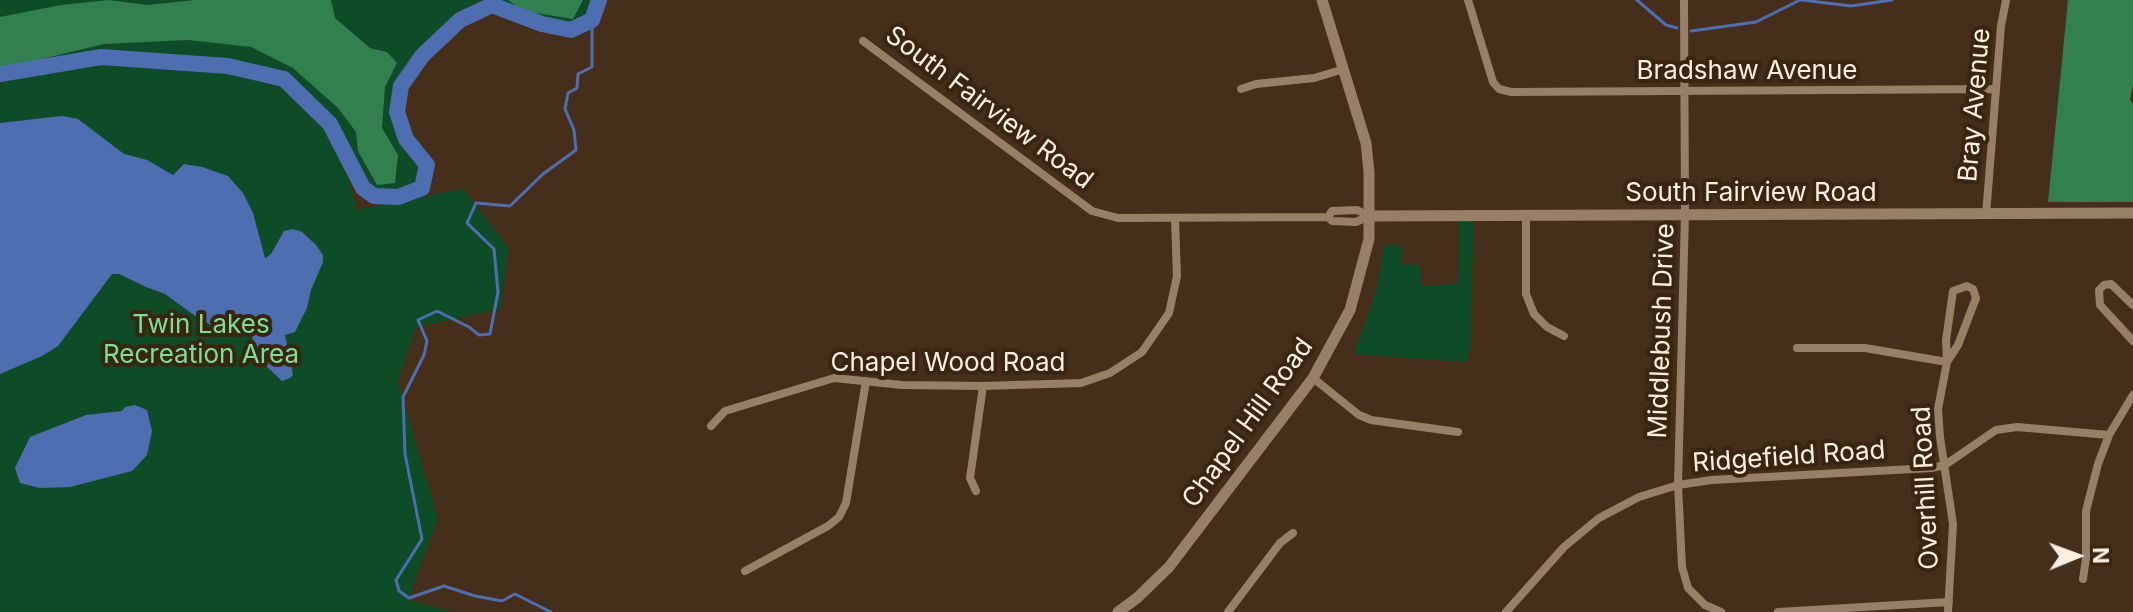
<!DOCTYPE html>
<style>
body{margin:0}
#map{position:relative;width:2133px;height:612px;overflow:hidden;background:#452f1a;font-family:Inter,sans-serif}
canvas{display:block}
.north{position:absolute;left:2037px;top:516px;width:80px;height:80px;-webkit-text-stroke:6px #3a2510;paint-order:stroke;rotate:89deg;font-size:22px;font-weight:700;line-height:32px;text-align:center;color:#fdefe2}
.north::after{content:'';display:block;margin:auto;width:28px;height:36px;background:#fdefe2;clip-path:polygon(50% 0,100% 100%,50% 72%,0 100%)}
</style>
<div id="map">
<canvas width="2133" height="612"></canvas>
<div class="north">N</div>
</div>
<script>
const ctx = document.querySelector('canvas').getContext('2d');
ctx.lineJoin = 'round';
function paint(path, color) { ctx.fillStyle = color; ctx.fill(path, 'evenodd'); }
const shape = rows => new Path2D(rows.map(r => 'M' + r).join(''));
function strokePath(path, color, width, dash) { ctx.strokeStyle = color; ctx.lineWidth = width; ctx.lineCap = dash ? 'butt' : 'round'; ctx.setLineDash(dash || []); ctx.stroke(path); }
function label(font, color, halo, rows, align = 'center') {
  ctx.font = font + ' Inter,sans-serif'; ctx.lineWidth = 8; ctx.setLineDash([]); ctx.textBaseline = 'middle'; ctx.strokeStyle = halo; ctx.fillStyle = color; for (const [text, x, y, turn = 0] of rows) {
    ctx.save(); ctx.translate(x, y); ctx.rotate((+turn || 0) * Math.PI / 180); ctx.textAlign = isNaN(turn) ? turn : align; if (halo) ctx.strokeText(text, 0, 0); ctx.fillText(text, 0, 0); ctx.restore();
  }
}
const green = shape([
 [0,0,599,0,592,20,571,30,542,23,491,5,460,20,422,56,401,86,397,112,406,138,427,165,422,188,398,197,374,196,363,188,330,124,316,112,341,150,357,210,463,189,509,248,500,309,416,327,398,381,438,519,408,600,455,612,0,612,0,77,128,59,101,57,0,74],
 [1459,218,1474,218,1471,342,1467,362,1354,354,1377,288,1384,245,1397,244,1403,249,1401,264,1420,265,1421,286,1458,284]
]);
const forest = shape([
 [109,0,147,5,195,0,331,0,335,18,370,48,387,52,397,63,385,87,382,128,398,155,395,183,377,185,358,151,356,132,338,108,293,68,251,47,188,40,104,44,0,69,0,17,61,5],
 [508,0,583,0,573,19,524,11],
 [2068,0,2133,0,2133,84,2130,100,2133,104,2133,202,2048,202]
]);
const water = shape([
 [62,116,78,119,124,154,147,160,173,175,184,164,202,167,228,176,243,193,253,213,265,258,271,254,284,231,293,229,302,232,316,245,323,255,323,262,311,290,307,308,295,332,285,335,293,375,290,378,282,381,264,364,256,349,250,331,238,328,231,333,220,330,198,318,165,294,146,287,119,274,112,274,58,346,42,356,0,374,0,123],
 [135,405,147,410,152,431,147,455,132,471,70,487,40,488,20,483,15,468,30,437,86,415,122,411,125,407]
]);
const stream = shape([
 [1637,0,1666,25,1677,28],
 [1802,0,1851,6,1892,0],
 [1691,31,1756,22,1800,0],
 [551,612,515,594,502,601,475,596,444,586,409,598,399,591,396,580,422,539,405,454,403,397,424,355,427,341,418,320,437,311,469,327,479,335,490,334,498,292,494,249,467,223,476,203,510,206,543,174,576,150,574,130,565,109,568,93,577,88,578,74,592,67,592,20]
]);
const river = shape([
 [0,74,101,57,228,66,284,79,330,124,363,188,374,196,398,197,422,188,427,165,406,139,397,112,401,86,422,56,460,20,492,5,542,24,571,30,592,20,599,0]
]);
const minor = shape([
 [1468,0,1493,82,1499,89,1511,92,1996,89],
 [1684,0,1685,214,1678,485,1682,567,1688,588,1705,605,1721,612],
 [863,41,1092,211,1118,218,1328,217,1332,221,1356,222,1369,216],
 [1241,89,1256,84,1314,78,1344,69],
 [1986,215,2001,26,2006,0],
 [1328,217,1332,211,1357,210,1369,216],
 [1526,217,1526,294,1534,314,1547,327,1564,336],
 [2133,305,2111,284,2104,285,2099,290,2100,305,2133,341],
 [1797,348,1865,348,1947,362],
 [1947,362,1958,345,1976,298,1973,289,1967,286,1953,291,1946,340,1947,362,1938,409,1940,437,1953,524,1948,612],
 [1313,378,1359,415,1371,420,1458,432],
 [711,426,725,411,834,378,902,385,983,386,1081,383,1110,373,1142,352,1169,313,1177,276,1175,219],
 [976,491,970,478,983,386],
 [745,571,828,526,839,517,846,503,866,381],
 [2083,579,2086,558,2086,511,2098,464,2109,435,2133,395],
 [1228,612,1280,543,1293,533],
 [1506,612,1564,547,1599,518,1639,497,1678,485,1712,480,1931,468,1945,465,1996,430,2017,427,2109,435],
 [1778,612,1949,602]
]);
const tertiary = shape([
 [1369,216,2133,213],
 [1118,612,1137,598,1169,567,1313,378,1350,310,1369,239,1369,172,1366,143,1322,0]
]);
const streetNames = [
 ["Bradshaw Avenue",1747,71],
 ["Bray Avenue",1975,105,-85],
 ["South Fairview Road",989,108,37],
 ["South Fairview Road",1751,193],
 ["Middlebush Drive",1662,331,-88],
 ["Chapel Wood Road",948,363],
 ["Chapel Hill Road",1248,423,-54],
 ["Ridgefield Road",1789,457,-4],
 ["Overhill Road",1926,488,-93]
];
const parkNames = [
 ["Twin Lakes",201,325],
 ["Recreation Area",201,355]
];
paint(green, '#0e4c27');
paint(forest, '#31804d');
paint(water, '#4d6eb1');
strokePath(stream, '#4d6eb1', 3);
strokePath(river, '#4d6eb1', 16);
strokePath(minor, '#987f68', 8);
strokePath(tertiary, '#987f68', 11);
label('26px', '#fdefe2', '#3a2510', streetNames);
label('26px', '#78e098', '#3a2510', parkNames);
</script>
